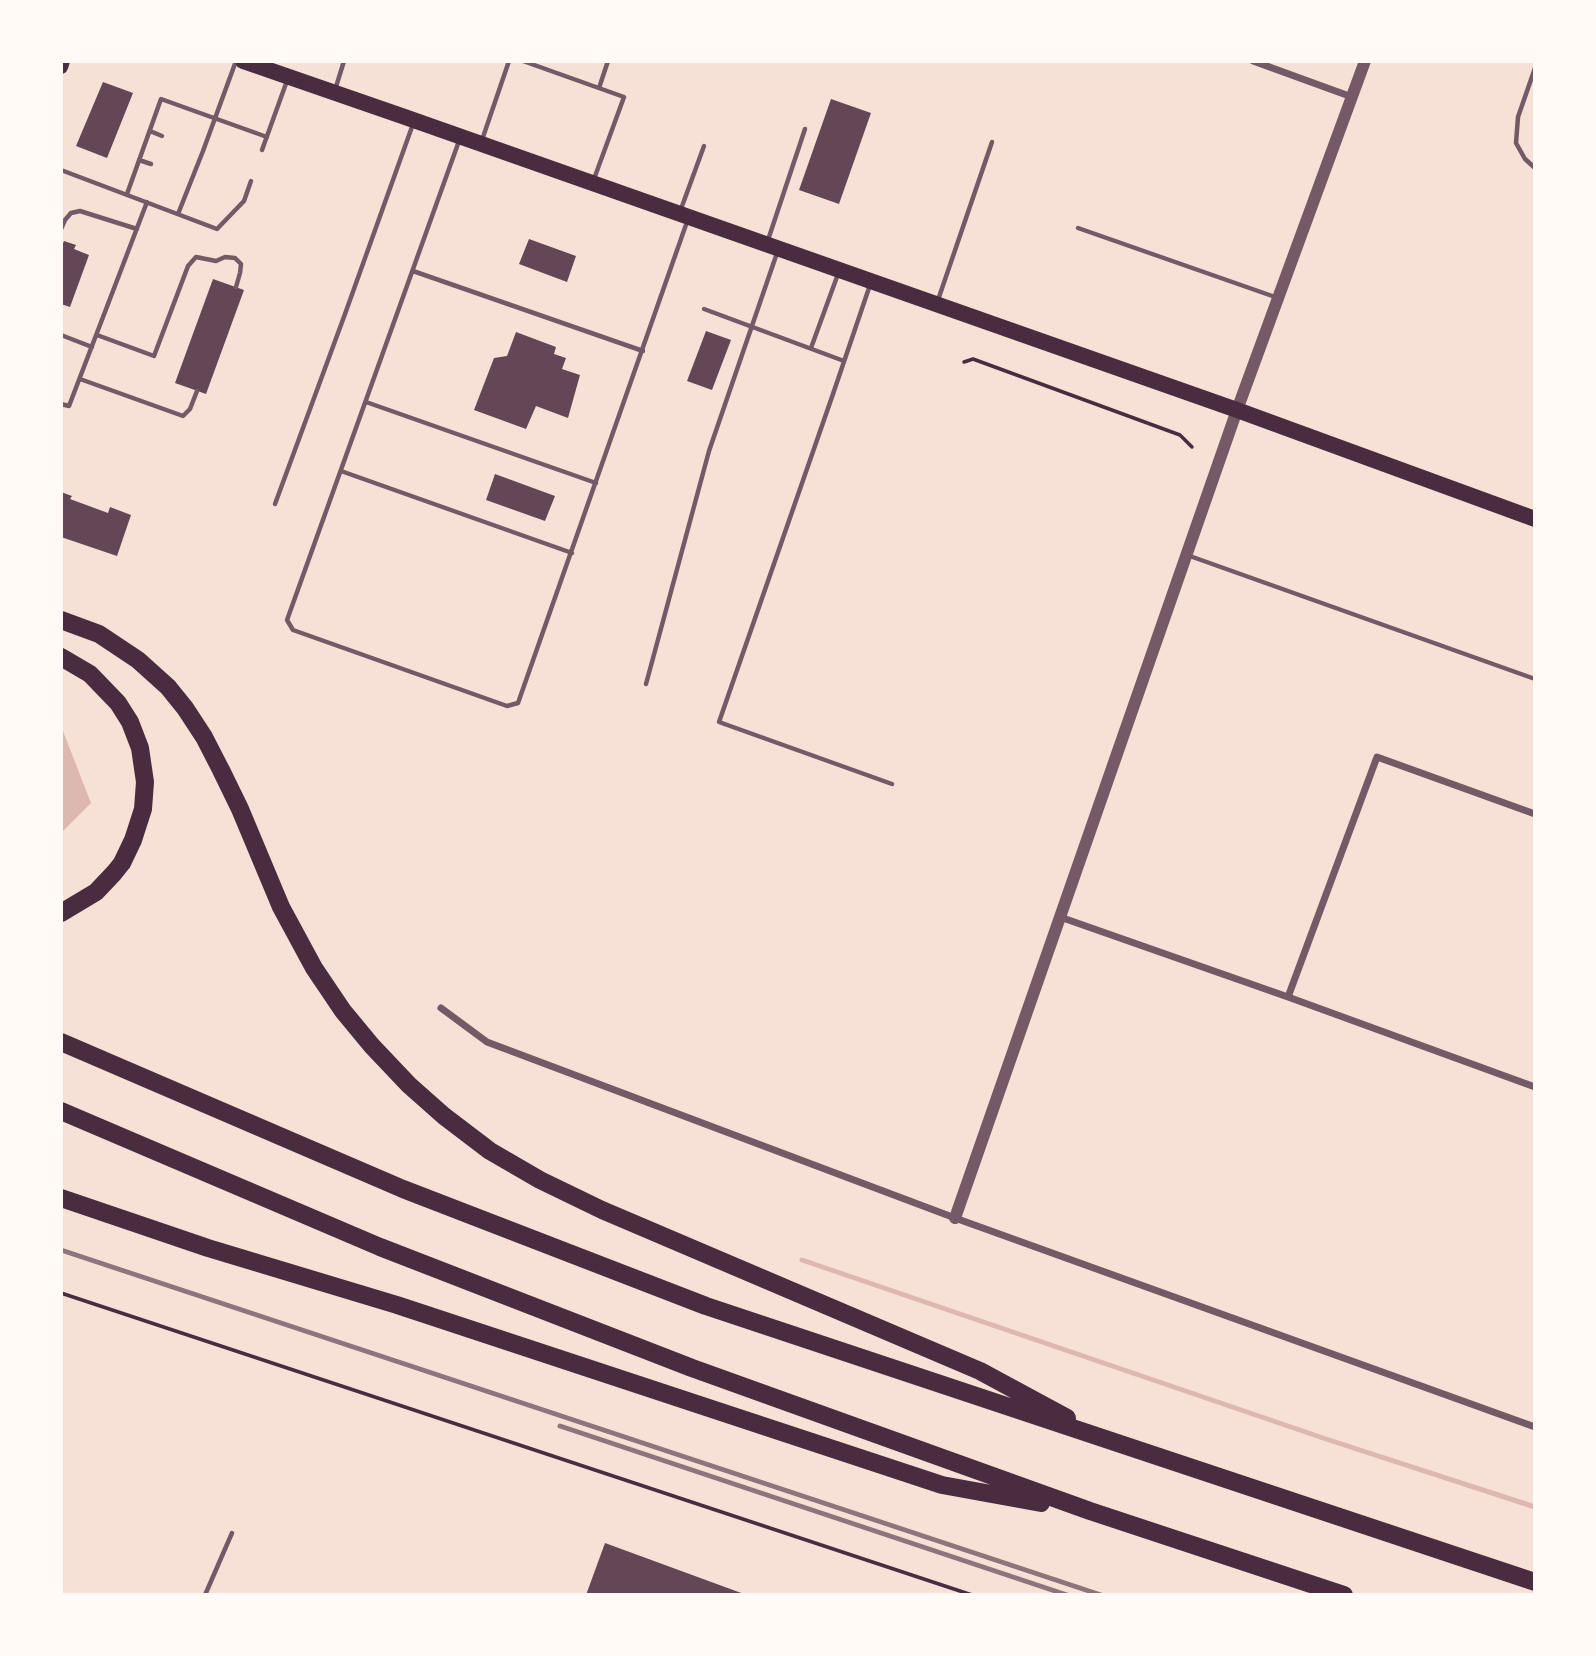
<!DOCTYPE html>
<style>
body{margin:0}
#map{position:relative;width:1596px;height:1656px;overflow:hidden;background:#f7e1d7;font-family:Overpass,sans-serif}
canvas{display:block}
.frame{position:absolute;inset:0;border:63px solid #fffaf5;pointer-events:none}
</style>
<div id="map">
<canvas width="1596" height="1656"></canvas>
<div class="frame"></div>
</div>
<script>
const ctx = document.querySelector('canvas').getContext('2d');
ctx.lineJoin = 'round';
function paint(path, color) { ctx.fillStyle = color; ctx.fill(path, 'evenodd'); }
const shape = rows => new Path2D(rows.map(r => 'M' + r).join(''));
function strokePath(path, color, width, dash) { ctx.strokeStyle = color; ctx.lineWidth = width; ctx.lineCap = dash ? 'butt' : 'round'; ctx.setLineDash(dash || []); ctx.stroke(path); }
const water = shape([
 [61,726,91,803,61,833]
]);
const stream = shape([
 [802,1260,1326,1439,1535,1507]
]);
const building = shape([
 [103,82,133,93,107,158,76,146],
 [831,99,871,113,839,204,799,190],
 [529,239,576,256,567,282,519,264],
 [64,241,76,245,74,249,89,255,70,307,61,304,61,248],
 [213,279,244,290,206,394,175,383],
 [706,331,731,340,712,390,687,381],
 [516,332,556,347,554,354,566,358,562,369,580,375,568,418,536,406,526,429,474,410,494,358,507,356],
 [495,474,555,496,545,521,486,500],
 [61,492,72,496,70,499,108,513,110,507,131,515,117,556,61,537],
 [605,1543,744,1594,744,1595,586,1595]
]);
const path = shape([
 [964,362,973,359,1180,435,1192,447],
 [61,1293,972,1595]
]);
const service = shape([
 [523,61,624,97,594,179],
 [1535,68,1518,117,1516,143,1525,159,1535,168],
 [599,88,608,61],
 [335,90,344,61],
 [150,131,162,136],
 [482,140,509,61],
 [459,141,287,620,293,630,507,706,518,703,688,219],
 [262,150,288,78],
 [139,160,151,164],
 [61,170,217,229,244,201,251,181],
 [127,194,161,99,267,137],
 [681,209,704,146],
 [178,214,203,151,236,61],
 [1078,228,1278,298],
 [61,229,65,220,71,213,80,211,137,229],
 [768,240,805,129],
 [413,271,643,351],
 [870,285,833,394,719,722,892,784],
 [938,300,992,142],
 [704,309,844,361],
 [61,335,92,347],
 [97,335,154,356,188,266,196,257,216,261,225,257,235,258,241,264,240,273,236,287],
 [811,348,838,274],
 [80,379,183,416,190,409,197,391],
 [366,402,596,483],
 [61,404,69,406,147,202],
 [341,471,572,553],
 [275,504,345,314,413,124],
 [1187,555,1535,679],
 [646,684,709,451,777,253],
 [205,1595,232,1533]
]);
const minor = shape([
 [1253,61,1352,97],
 [1060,917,1288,997,1535,1087],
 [1288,997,1377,757,1535,814],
 [441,1008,487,1042,955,1218,1535,1427]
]);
const tertiary = shape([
 [955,1218,1237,410,1365,61]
]);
const secondary = shape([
 [61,67,63,61]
]);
const primary = shape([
 [243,61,402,116,1237,410,1535,519]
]);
const motorway = shape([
 [61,620,99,634,138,660,168,687,185,708,204,737,221,770,240,809,281,907,314,968,343,1011,372,1046,409,1085,444,1116,490,1151,540,1180,602,1210,980,1371,1067,1418],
 [61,657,90,674,118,703,130,722,140,748,145,782,143,809,133,840,122,863,114,873,96,892,61,913],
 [61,1042,403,1189,706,1306,1535,1582],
 [61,1111,380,1247,692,1368,1090,1511,1344,1595],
 [61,1198,208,1248,397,1305,942,1485,1041,1503]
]);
const rail = shape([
 [61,1250,1101,1595],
 [560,1426,1067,1595]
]);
paint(water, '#dcb8b0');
strokePath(stream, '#dcb8b0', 5);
paint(building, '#644757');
strokePath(path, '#4a2c40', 3.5);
strokePath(service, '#755966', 4.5);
strokePath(minor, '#755966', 7);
strokePath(tertiary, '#755966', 12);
strokePath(secondary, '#4a2c40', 14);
strokePath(primary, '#4a2c40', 16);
strokePath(motorway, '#4a2c40', 18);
strokePath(rail, '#8f747c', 5);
</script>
